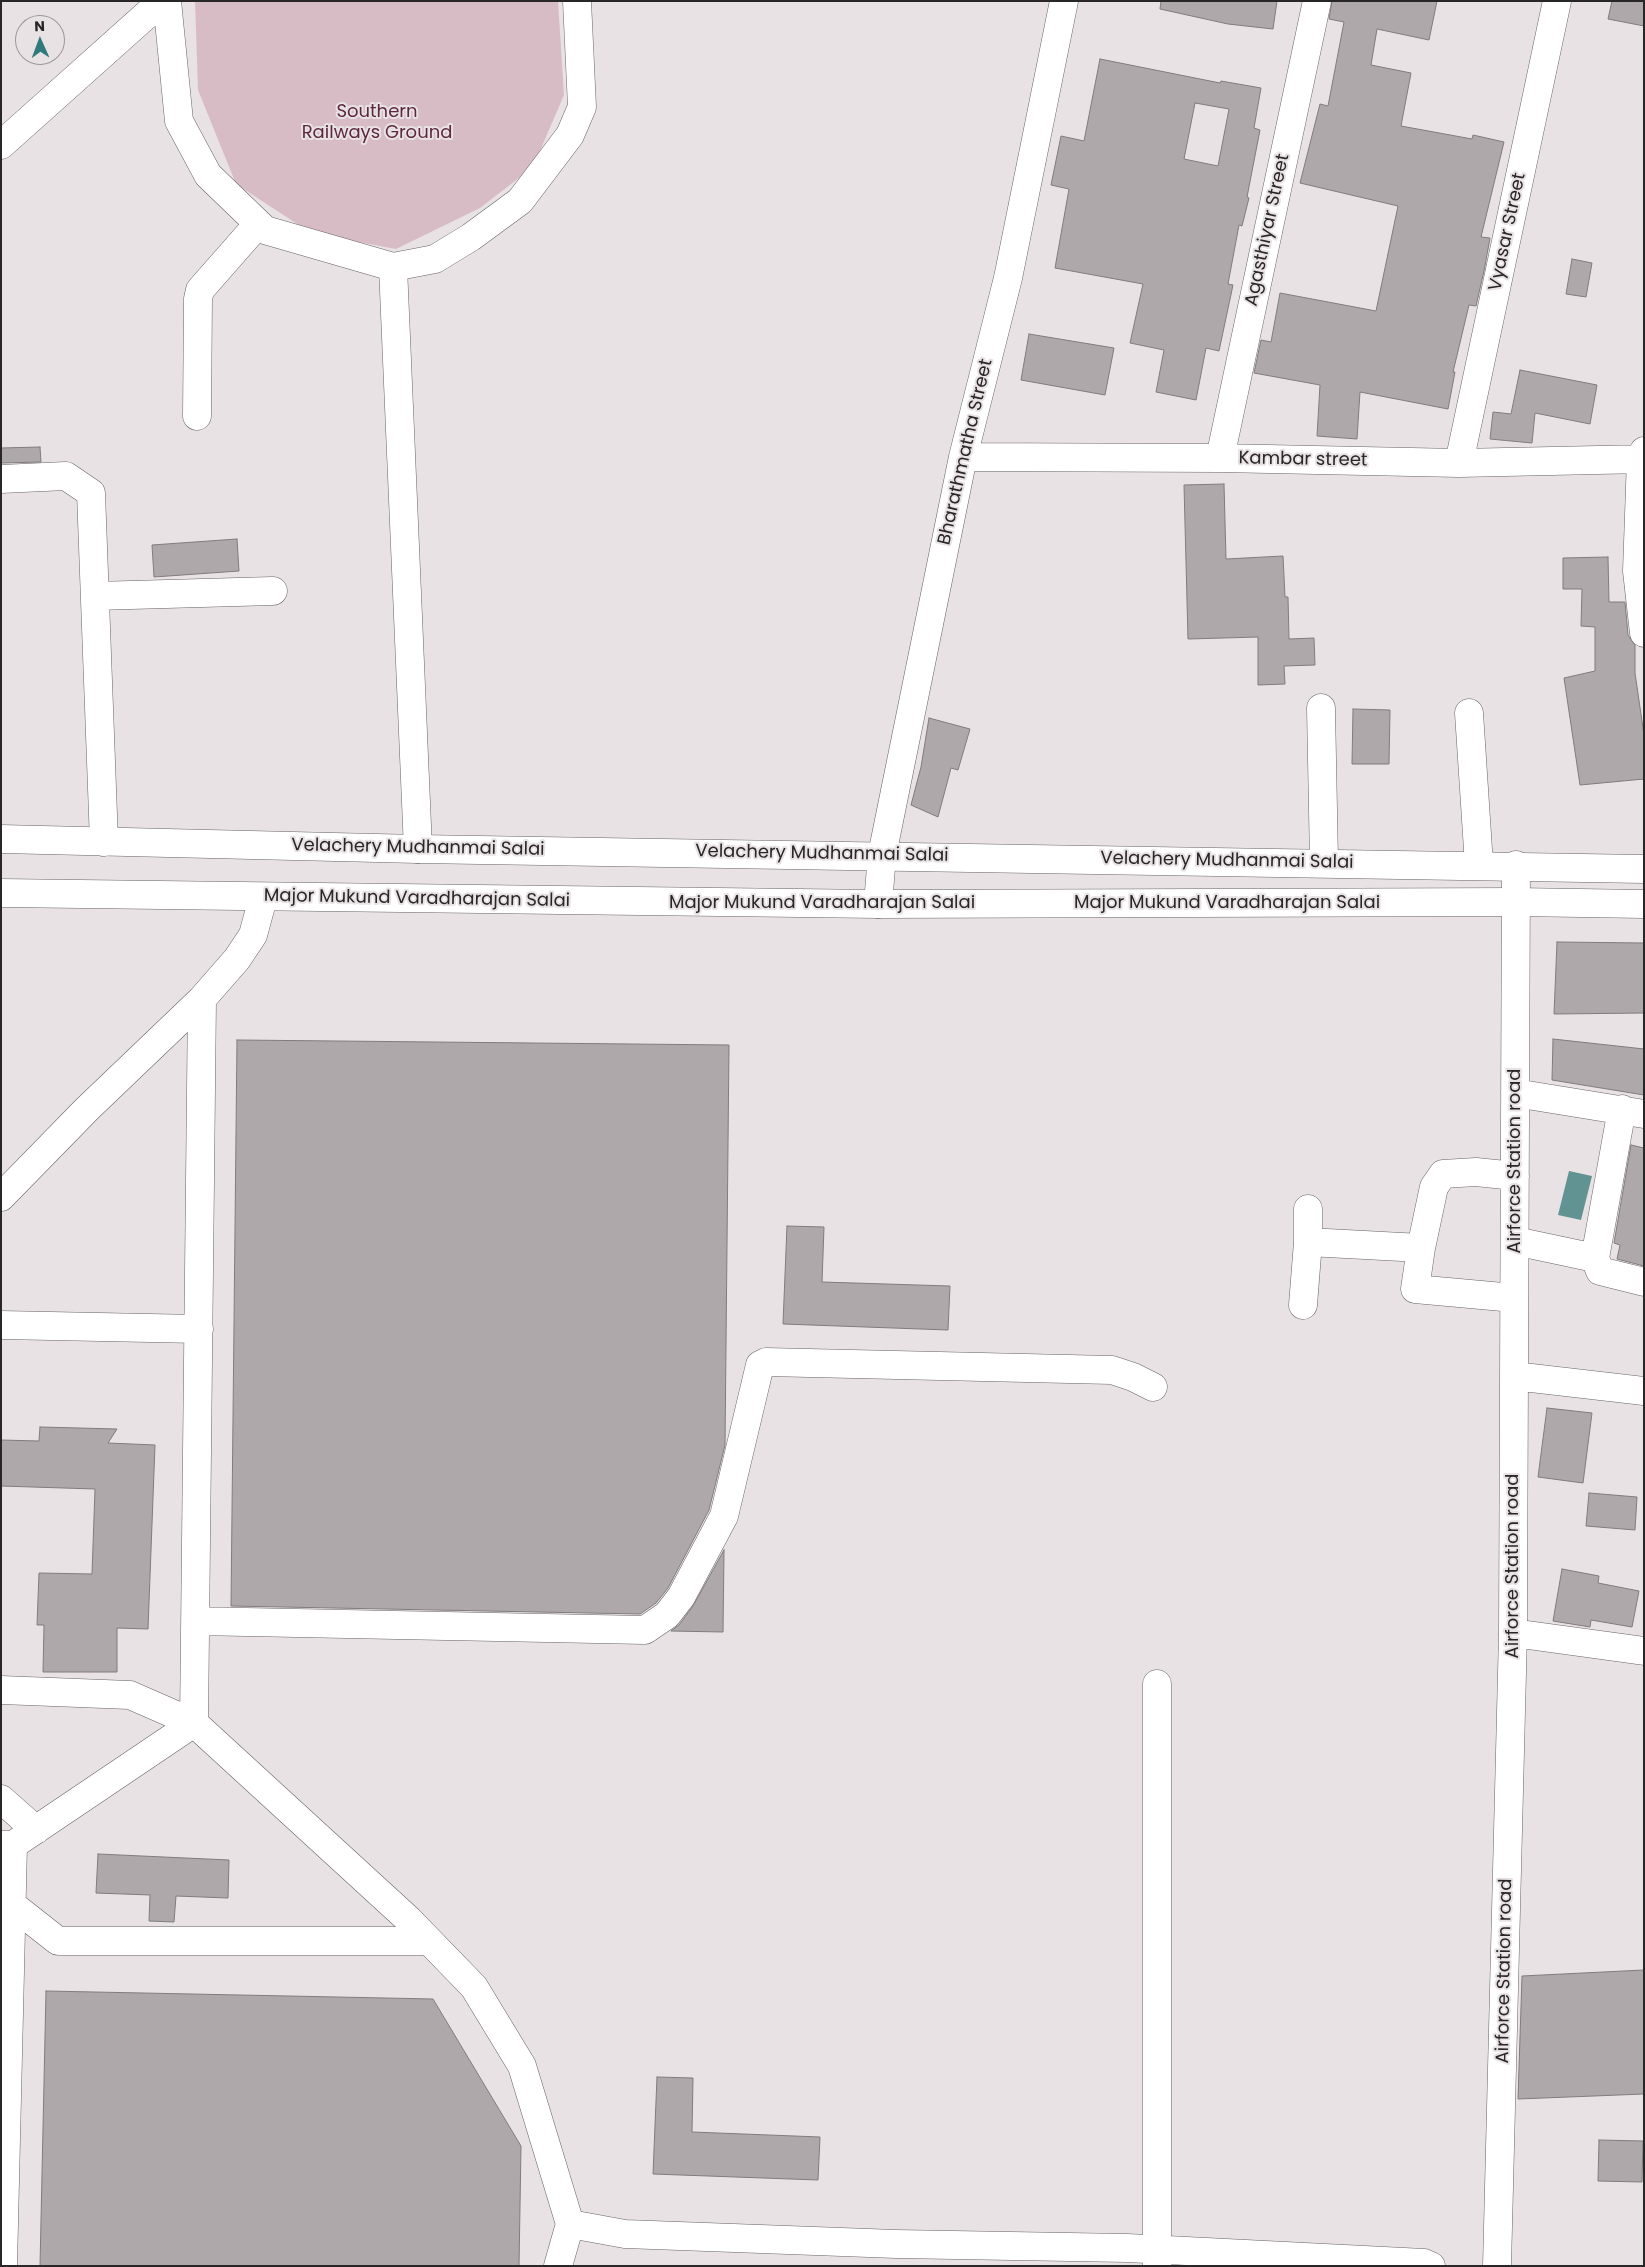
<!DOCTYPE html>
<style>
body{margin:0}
#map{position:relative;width:1645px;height:2267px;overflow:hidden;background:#e8e2e4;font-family:Poppins,sans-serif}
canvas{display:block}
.frame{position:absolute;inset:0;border:2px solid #282626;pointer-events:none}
.north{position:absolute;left:15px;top:15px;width:50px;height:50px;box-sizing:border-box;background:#e8e2e4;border:1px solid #9b9798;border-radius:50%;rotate:358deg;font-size:14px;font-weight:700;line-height:20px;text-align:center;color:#282626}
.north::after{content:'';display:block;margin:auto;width:18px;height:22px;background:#317a7b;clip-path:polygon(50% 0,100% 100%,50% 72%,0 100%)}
</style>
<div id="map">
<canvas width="1645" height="2267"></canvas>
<div class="frame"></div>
<div class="north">N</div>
</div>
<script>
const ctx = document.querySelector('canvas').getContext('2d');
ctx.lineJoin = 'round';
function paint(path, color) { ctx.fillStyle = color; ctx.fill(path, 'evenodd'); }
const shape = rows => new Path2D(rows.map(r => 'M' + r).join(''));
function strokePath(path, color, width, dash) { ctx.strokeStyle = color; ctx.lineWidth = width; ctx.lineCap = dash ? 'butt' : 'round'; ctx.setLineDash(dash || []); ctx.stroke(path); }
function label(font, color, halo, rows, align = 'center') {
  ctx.font = font + ' Poppins,sans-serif'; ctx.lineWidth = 4; ctx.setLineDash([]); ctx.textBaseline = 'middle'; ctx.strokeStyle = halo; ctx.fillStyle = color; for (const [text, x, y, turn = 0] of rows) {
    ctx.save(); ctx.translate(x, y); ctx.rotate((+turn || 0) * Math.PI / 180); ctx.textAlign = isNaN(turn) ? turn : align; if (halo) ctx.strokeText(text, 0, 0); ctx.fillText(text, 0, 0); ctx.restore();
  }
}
const green = shape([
 [195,1,558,1,564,95,533,167,480,208,396,249,311,233,236,184,198,90]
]);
const water = shape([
 [1569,1171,1592,1176,1581,1220,1558,1215]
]);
const building = shape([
 [1161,1,1277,1,1273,29,1228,24,1160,9,1161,1],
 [1332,1,1437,1,1429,40,1377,29,1371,65,1411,73,1401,126,1472,139,1473,135,1504,142,1481,237,1490,238,1484,271,1476,306,1469,305,1453,372,1455,372,1448,409,1360,392,1357,439,1317,436,1320,385,1254,373,1261,340,1271,342,1280,293,1376,311,1398,206,1300,183,1320,104,1328,106,1344,22,1329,19,1332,1],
 [1612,1,1644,1,1644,26,1608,19,1612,1],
 [1100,59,1220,83,1221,81,1261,88,1254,128,1260,130,1247,197,1249,198,1242,226,1239,225,1228,284,1233,285,1219,351,1206,348,1196,400,1156,392,1164,350,1130,343,1143,284,1055,268,1069,189,1051,185,1061,136,1084,141,1100,59],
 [1195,103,1229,109,1218,166,1184,159,1195,103],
 [1572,259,1592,263,1586,297,1566,294,1572,259],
 [1029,334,1114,348,1105,395,1021,380,1029,334],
 [1520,370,1597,385,1590,424,1535,413,1532,443,1490,439,1493,412,1511,414,1520,370],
 [40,447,41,462,1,463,1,448,40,447],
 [1224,484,1226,559,1283,556,1285,597,1288,597,1289,639,1314,638,1315,665,1284,666,1285,684,1258,685,1258,637,1188,639,1184,485,1224,484],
 [237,539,239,571,154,577,152,545,237,539],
 [1608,557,1609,602,1625,602,1628,635,1635,645,1635,673,1644,735,1644,779,1580,785,1564,678,1595,671,1595,627,1581,626,1582,589,1563,589,1563,558,1608,557],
 [1353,709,1390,710,1389,764,1352,764,1353,709],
 [929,718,970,729,958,770,951,768,938,817,911,805,921,767,929,718],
 [1557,942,1644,943,1644,1013,1554,1014,1557,942],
 [1553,1039,1644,1049,1644,1095,1552,1080,1553,1039],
 [237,1040,729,1045,725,1445,709,1510,668,1588,656,1603,640,1614,231,1606,237,1040],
 [1631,1145,1644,1148,1644,1266,1617,1259,1620,1245,1614,1243,1631,1145],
 [787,1226,824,1227,822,1282,950,1286,948,1330,783,1324,787,1226],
 [1547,1408,1592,1413,1583,1483,1538,1477,1547,1408],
 [40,1427,117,1429,108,1443,155,1445,148,1629,117,1628,117,1672,43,1672,44,1625,37,1625,39,1573,92,1574,95,1489,1,1486,1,1440,39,1441,40,1427],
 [1589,1493,1637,1497,1635,1530,1586,1526,1589,1493],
 [724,1550,723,1632,671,1631,679,1625,693,1606,724,1550],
 [1562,1569,1599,1576,1598,1583,1639,1591,1632,1627,1591,1620,1590,1627,1553,1621,1562,1569],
 [98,1854,229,1860,228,1898,176,1896,174,1922,149,1921,150,1895,96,1893,98,1854],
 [1644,1970,1644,2094,1518,2099,1522,1976,1644,1970],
 [46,1991,433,1999,521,2146,519,2266,40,2266,46,1991],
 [657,2077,693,2078,692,2132,820,2137,818,2180,653,2174,657,2077],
 [1599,2140,1643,2141,1642,2182,1598,2181,1599,2140]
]);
const minor = shape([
 [167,1,179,121,208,175,265,230,393,267,435,259,471,237,520,201,570,135,582,107,577,1],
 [1,145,162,1],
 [393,267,418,849],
 [197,416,198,299,200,290,258,224],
 [1644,451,1641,459,1637,571,1644,633],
 [963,457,1220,458,1459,463,1644,459],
 [1220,458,1317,1],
 [1459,463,1557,1],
 [1,479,66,476,91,493,104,842],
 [95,596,273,591],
 [1321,708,1324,862],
 [1469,713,1479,865],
 [878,904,882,855,963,457,1008,278,1064,1],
 [1515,1093,1644,1114],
 [1622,1109,1595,1258,1600,1271,1644,1282],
 [1,1197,87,1109,202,999],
 [1308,1209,1308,1242,1421,1248,1415,1289,1514,1298],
 [1515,1241,1595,1258],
 [1421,1248,1434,1187,1443,1174,1476,1172,1515,1176],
 [1303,1305,1308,1242],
 [1,1325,199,1329],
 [1514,1376,1644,1391],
 [196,1621,645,1630,667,1615,681,1597,724,1516,760,1365,766,1362,1112,1370,1133,1377,1153,1387],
 [1513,1633,1644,1651],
 [1157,1684,1157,2266],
 [1,1690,130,1695,194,1723,409,1920,474,1987,522,2066,570,2224,625,2234,896,2244,1127,2248,1424,2263,1431,2266],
 [1,1799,36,1830],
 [1,1845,13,1845,194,1723,202,999,237,959,253,935,263,898],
 [11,1904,58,1941,429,1941],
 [3,2266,13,1845],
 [558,2266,570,2224],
 [1497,2266,1513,1633,1516,865]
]);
const major = shape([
 [1,839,418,849,1644,869],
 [1,893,878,904,1516,902,1644,904]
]);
const parkNames = [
 ["Southern",377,112],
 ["Railways Ground",377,133]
];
const streetNames = [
 ["Agasthiyar Street",1268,230,-78],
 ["Vyasar Street",1508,232,-78],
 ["Bharathmatha Street",966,452,-77],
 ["Kambar street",1303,460,1],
 ["Velachery Mudhanmai Salai",418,848,1],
 ["Velachery Mudhanmai Salai",822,854,1],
 ["Velachery Mudhanmai Salai",1227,861,1],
 ["Major Mukund Varadharajan Salai",417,899,1],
 ["Major Mukund Varadharajan Salai",822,903],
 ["Major Mukund Varadharajan Salai",1227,903],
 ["Airforce Station road",1515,1161,-90],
 ["Airforce Station road",1513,1566,-90],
 ["Airforce Station road",1505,1971,-89]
];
paint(green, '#d8bcc5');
paint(water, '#619393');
paint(building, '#aea8aa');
strokePath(building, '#807b7d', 1);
strokePath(minor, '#686364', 29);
strokePath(major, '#686364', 29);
strokePath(minor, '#fff', 28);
strokePath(major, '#fff', 28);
label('18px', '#5d273d', '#e8e2e4', parkNames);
label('18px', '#282626', '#e8e2e4', streetNames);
</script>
